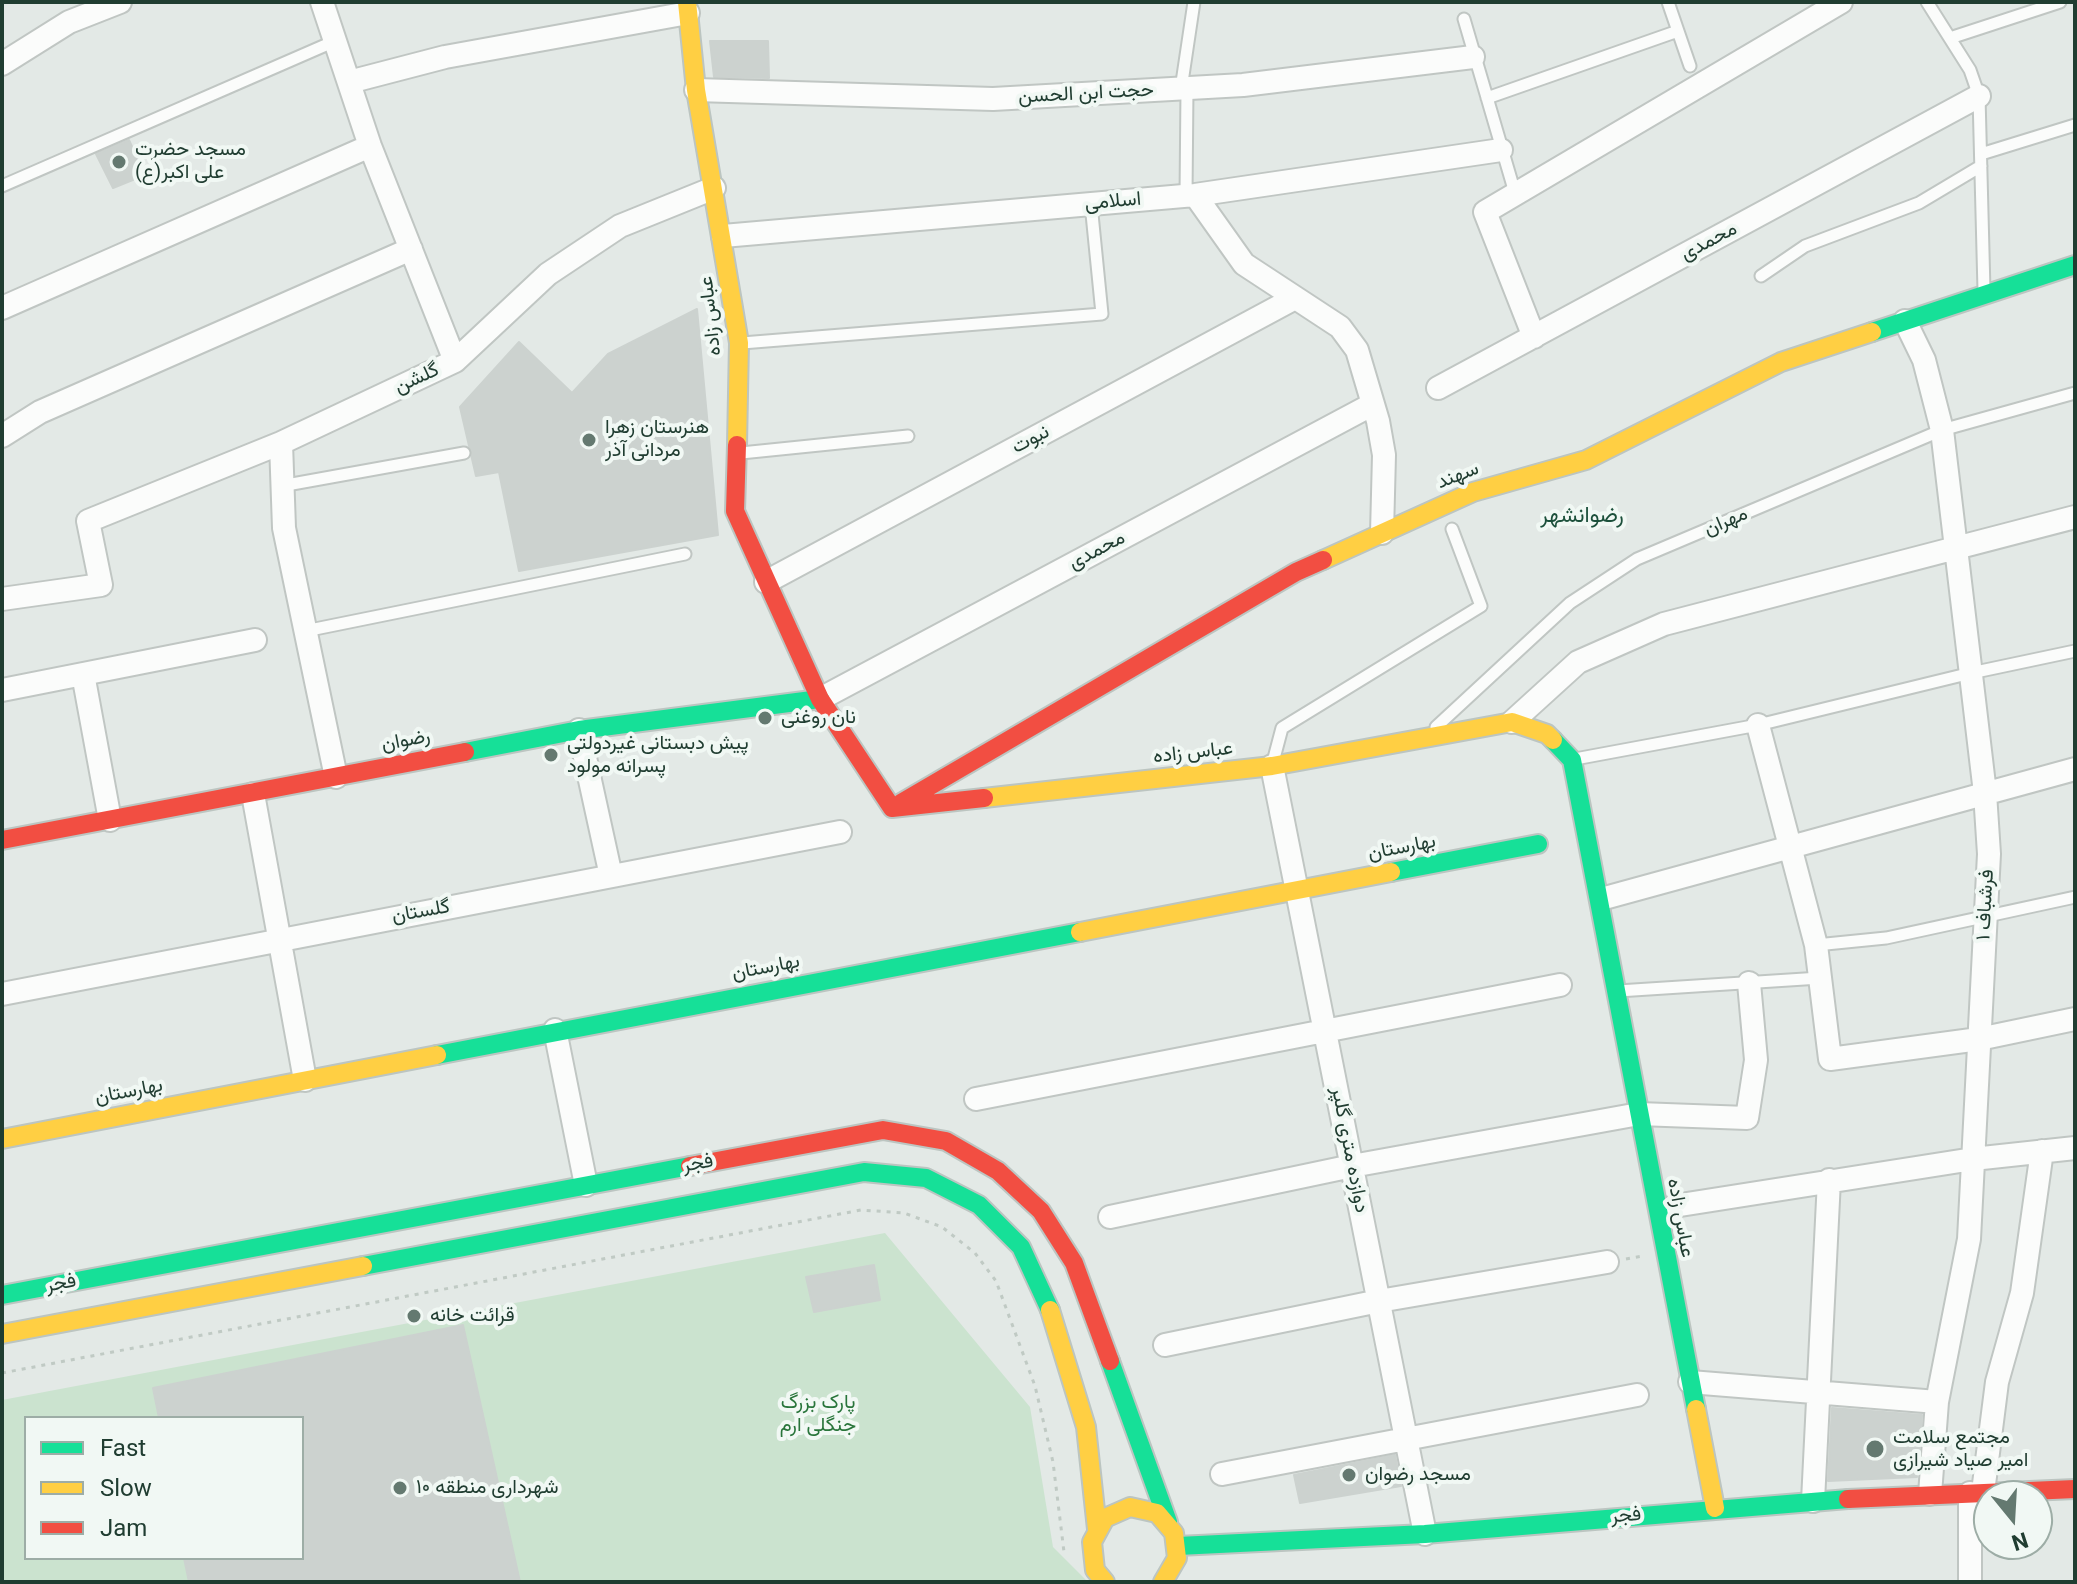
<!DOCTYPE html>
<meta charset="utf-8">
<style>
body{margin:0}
#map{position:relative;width:2077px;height:1584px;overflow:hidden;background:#e3e9e6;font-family:Roboto,sans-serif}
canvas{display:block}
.frame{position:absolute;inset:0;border:4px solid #203d31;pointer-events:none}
.legend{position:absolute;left:24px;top:1416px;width:280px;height:144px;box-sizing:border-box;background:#f1f8f4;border:2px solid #9dada6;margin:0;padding:10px 14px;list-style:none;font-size:24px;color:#203d31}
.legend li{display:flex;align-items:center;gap:16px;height:40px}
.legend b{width:40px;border:2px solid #9dada6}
.north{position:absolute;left:1973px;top:1480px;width:80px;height:80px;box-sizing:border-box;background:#f1f8f4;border:2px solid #9dada6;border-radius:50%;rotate:162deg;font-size:22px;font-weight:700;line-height:32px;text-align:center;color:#203d31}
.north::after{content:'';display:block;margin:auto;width:28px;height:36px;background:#647970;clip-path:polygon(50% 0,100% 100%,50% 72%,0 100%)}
</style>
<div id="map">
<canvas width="2077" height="1584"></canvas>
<div class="frame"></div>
<ul class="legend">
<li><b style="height:10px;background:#16e098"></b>Fast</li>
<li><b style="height:10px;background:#ffcf43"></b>Slow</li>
<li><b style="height:10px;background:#f24e42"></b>Jam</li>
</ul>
<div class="north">N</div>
</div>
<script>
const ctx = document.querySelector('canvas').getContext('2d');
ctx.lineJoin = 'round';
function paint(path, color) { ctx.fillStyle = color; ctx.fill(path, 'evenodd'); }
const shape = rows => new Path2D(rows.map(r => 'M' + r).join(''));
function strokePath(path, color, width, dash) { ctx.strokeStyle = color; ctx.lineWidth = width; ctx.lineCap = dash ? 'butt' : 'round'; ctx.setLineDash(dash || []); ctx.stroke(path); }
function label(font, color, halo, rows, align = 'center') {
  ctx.font = font + ' Roboto,Vazirmatn,sans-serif'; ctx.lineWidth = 8; ctx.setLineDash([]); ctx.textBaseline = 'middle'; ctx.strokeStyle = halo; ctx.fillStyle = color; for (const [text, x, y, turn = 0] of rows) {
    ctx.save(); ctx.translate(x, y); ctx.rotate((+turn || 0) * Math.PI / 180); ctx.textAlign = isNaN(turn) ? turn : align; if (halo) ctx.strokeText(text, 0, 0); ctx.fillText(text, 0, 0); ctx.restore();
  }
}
const green = shape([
 [885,1233,1030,1407,1053,1547,1088,1582,2,1582,2,1400],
 [26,1418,302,1418,302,1558,26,1558]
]);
const building = shape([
 [710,41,768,41,769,78,714,77,710,41],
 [129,140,145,175,113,188,96,154,129,140],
 [697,309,718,535,519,571,499,472,476,476,460,407,519,342,572,393,608,354,697,309],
 [874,1265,880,1300,814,1312,806,1277,874,1265],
 [463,1325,520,1582,189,1582,184,1558,302,1558,302,1418,159,1418,153,1388,463,1325],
 [1832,1408,1922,1415,1917,1477,1828,1481,1832,1408],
 [1395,1455,1401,1486,1300,1503,1294,1475,1395,1455]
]);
const path = shape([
 [1626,1259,1642,1256],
 [2,1373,861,1210,904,1213,942,1227,975,1253,996,1281,1035,1386,1053,1462,1064,1552]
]);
const lane = shape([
 [1668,2,1690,66],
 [1927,2,1970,70,1979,96,1984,291],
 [1464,19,1515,193],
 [1950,38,2060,2],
 [1181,89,1194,2],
 [1487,98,1678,31],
 [1981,154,2075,125],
 [2,186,335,41],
 [1186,196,1187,89],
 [1761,276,1805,246,1919,203,1981,166],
 [742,343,1102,314,1091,204],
 [741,453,908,436],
 [281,486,464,453],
 [305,631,685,554],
 [1436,727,1570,603,1637,559,1942,430,2075,393],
 [1575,759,1758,725,1971,673,2075,651],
 [1273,762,1282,728,1481,606,1452,529],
 [1816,945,1886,938,2075,897],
 [1618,991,1820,978]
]);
const street = shape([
 [322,2,370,146,455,361],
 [2,64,69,22,120,2],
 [349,82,445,57,688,13],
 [696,90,993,99,1243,85,1473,57],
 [1195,195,1244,264,1340,327,1357,350,1378,421,1384,455,1382,533],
 [723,236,1195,195,1501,150],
 [2,308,370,146],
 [1905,321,1924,360,1942,430,1985,793,1989,854,1969,1239,1937,1402,1930,1494],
 [1534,337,1485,212,1841,2],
 [1438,388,1979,96],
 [2,436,40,412,411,249],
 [281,443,284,528,336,777],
 [766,582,1295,298],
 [2,599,101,585,88,521,281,443,455,361,548,274,620,226,714,188],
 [83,674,110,820],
 [2,690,255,640],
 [820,699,1373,404],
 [1512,722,1578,662,1664,624,2075,517],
 [1758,725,1816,945,1830,1059,1979,1039,2075,1019],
 [579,730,611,876],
 [1272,766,1425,1534],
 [253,794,305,1080],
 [1601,899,2075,769],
 [2,994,840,832],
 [555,1030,586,1185],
 [976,1099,1560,985],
 [1674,1206,1973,1159,2075,1148],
 [1110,1217,1352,1166,1639,1114,1747,1118,1756,1060,1749,983],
 [1165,1345,1379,1301,1607,1262],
 [1690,1382,1937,1402],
 [1222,1474,1637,1395],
 [1983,1492,1997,1382,2022,1293,2042,1151],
 [1970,1493,1970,1582],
 [1813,1501,1829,1180]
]);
const fast = shape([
 [1872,332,2075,265],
 [1553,740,1572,760,1696,1409],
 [465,752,579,730,820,699],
 [1391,872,1538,844],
 [437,1055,1080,932],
 [363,1266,864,1172,926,1178,979,1205,1021,1247,1050,1310],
 [2,1295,690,1166],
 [1110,1361,1168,1522],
 [1178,1546,1425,1534,1848,1499]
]);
const slow = shape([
 [687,2,696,90,739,343,737,445],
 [1323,560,1473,492,1586,460,1781,362,1872,332],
 [984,798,1272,766,1512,722,1547,734,1553,740],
 [1080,932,1391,872],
 [2,1139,437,1055],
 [1050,1310,1086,1427,1097,1529],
 [2,1334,363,1266],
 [1696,1409,1715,1508],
 [1105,1582,1095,1570,1092,1542,1105,1518,1130,1507,1157,1513,1174,1533,1177,1558,1163,1582]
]);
const jam = shape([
 [737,445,735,511,820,699,892,808,984,798],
 [901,803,1296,572,1323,560],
 [2,840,465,752],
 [690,1166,883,1130,946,1141,998,1171,1041,1211,1074,1263,1110,1361],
 [1848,1499,2075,1489]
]);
const markers = [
 [119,162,8,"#647970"],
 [589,440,8,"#647970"],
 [765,718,8,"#647970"],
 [551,755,8,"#647970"],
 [414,1316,8,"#647970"],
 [1875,1449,10,"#647970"],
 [1349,1475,8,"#647970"],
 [400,1488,8,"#647970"]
];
const streetNames = [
 ["حجت ابن الحسن",1086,94,-3],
 ["اسلامی",1113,202,-5],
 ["محمدی",1709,242,-28],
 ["عباس زاده",711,316,-96],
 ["گلشن",417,379,-25],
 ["نبوت",1031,440,-28],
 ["سهند",1458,476,-21],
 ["مهران",1726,522,-23],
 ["محمدی",1097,551,-28],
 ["رضوان",406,741,-11],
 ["عباس زاده",1193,753,-6],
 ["بهارستان",1402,848,-11],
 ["فرشباف ۱",1986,905,-87],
 ["گلستان",421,912,-10],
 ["بهارستان",766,968,-11],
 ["بهارستان",129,1092,-11],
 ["دوازده متری گلپر",1349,1150,79],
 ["فجر",698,1164,-10],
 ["عباس زاده",1680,1218,80],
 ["فجر",61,1284,-11],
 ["فجر",1626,1516,-5]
];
const poiNames = [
 ["مسجد حضرت",135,150],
 ["علی اکبر(ع)",135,173],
 ["هنرستان زهرا",605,428],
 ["مردانی آذر",605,451],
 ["نان روغنی",781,718],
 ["پیش دبستانی غیردولتی",567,744],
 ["پسرانه مولود",567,767],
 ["قرائت خانه",430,1316],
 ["مجتمع سلامت",1893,1438],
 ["امیر صیاد شیرازی",1893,1461],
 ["مسجد رضوان",1365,1475],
 ["شهرداری منطقه ۱۰",416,1488]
];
const parkNames = [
 ["پارک بزرگ",818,1403],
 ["جنگلی ارم",818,1426]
];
const neighbourhoodNames = [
 ["رضوانشهر",1582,516]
];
paint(green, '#cbe3cf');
paint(building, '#ccd2cf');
strokePath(building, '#ccd2cf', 2);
strokePath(lane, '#c0c6c3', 15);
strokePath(street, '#c0c6c3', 26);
strokePath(fast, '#bcc5c1', 22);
strokePath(slow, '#bcc5c1', 22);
strokePath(jam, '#bcc5c1', 22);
strokePath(path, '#c0cac4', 3, [4, 6]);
strokePath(lane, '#fbfcfb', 11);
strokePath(street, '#fbfcfb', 22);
strokePath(fast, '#16e098', 18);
strokePath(slow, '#ffcf43', 18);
strokePath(jam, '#f24e42', 18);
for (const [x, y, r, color] of markers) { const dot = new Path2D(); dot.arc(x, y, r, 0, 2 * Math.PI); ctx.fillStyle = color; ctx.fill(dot); strokePath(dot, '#f1f8f4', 3); }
label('20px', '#203d31', '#f1f8f4', streetNames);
label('20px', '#203d31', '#f1f8f4', poiNames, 'left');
label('20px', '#29753b', '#f1f8f4', parkNames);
label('22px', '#1c503b', '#f1f8f4', neighbourhoodNames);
</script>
